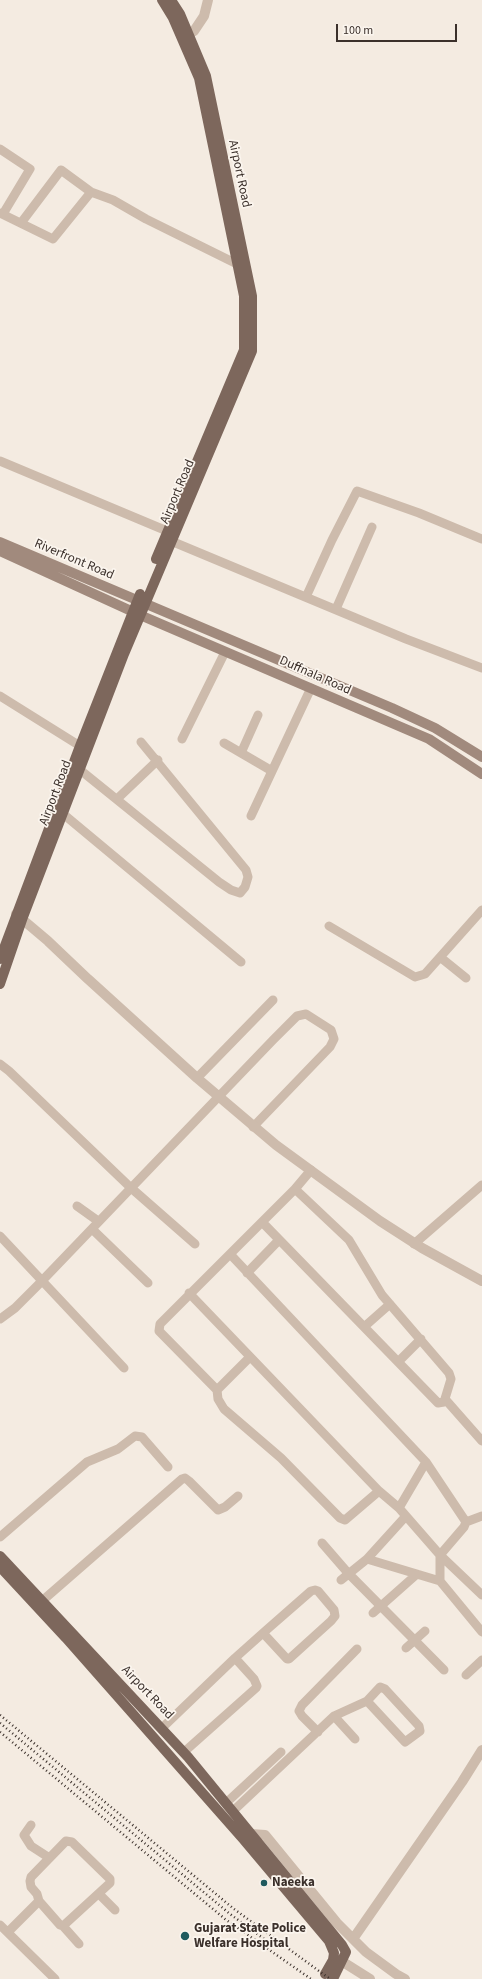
<!DOCTYPE html>
<style>
body{margin:0}
#map{position:relative;width:482px;height:1979px;overflow:hidden;background:#f4ebe1;font-family:"Source Sans 3",sans-serif}
canvas{display:block}
.scale{position:absolute;left:336px;top:24px;width:121px;height:18px;box-sizing:border-box;border:2px solid #3b302b;border-top:0;padding-left:5px;font-size:12px;line-height:14px;white-space:nowrap;color:#3b302b;-webkit-text-stroke:3px #fbf5ee;paint-order:stroke}
</style>
<div id="map">
<canvas width="482" height="1979"></canvas>
<div class="scale">100 m</div>
</div>
<script>
const ctx = document.querySelector('canvas').getContext('2d');
ctx.lineJoin = 'round';
const shape = rows => new Path2D(rows.map(r => 'M' + r).join(''));
function strokePath(path, color, width, dash) { ctx.strokeStyle = color; ctx.lineWidth = width; ctx.lineCap = dash ? 'butt' : 'round'; ctx.setLineDash(dash || []); ctx.stroke(path); }
function label(font, color, halo, rows, align = 'center') {
  ctx.font = font + ' "Source Sans 3",sans-serif'; ctx.lineWidth = 3.5; ctx.setLineDash([]); ctx.textBaseline = 'middle'; ctx.strokeStyle = halo; ctx.fillStyle = color; for (const [text, x, y, turn = 0] of rows) {
    ctx.save(); ctx.translate(x, y); ctx.rotate((+turn || 0) * Math.PI / 180); ctx.textAlign = isNaN(turn) ? turn : align; if (halo) ctx.strokeText(text, 0, 0); ctx.fillText(text, 0, 0); ctx.restore();
  }
}
const minor = shape([
 [0,149,30,169,3,214],
 [91,192,113,200,146,219,237,264],
 [0,213,53,239,91,192,61,170,21,223],
 [0,461,167,531],
 [171,541,406,639,482,668],
 [306,597,332,540,357,491,419,513,482,539],
 [336,609,372,527],
 [0,696,80,746],
 [182,739,225,652],
 [224,743,272,771],
 [241,753,258,715],
 [79,769,219,882,231,890,240,893,245,887,248,877,246,870,141,742],
 [117,799,158,760],
 [62,813,241,962],
 [251,816,311,688],
 [329,926,415,977,425,974,482,910],
 [440,957,466,978],
 [0,1064,9,1071,130,1187,195,1244],
 [197,1078,273,1000],
 [295,1189,160,1324,159,1331,217,1390,218,1399,224,1409,281,1458,340,1518,345,1520,379,1491],
 [77,1206,98,1221],
 [263,1223,438,1403,444,1402,451,1379,449,1373,382,1295,349,1240,295,1189,311,1170],
 [92,1229,148,1283],
 [0,1236,124,1368],
 [414,1244,482,1185],
 [230,1254,426,1462,466,1522],
 [247,1273,279,1240],
 [189,1293,379,1491,399,1508,440,1555,482,1595],
 [0,1319,15,1308,38,1285,273,1040,297,1016,306,1014,331,1030,334,1039,330,1047,253,1127],
 [364,1327,390,1304],
 [398,1362,421,1339],
 [217,1390,250,1357],
 [445,1399,482,1441],
 [399,1508,426,1462],
 [0,1537,87,1462,118,1449,135,1436,142,1437,168,1467],
 [322,1543,348,1573,444,1670],
 [367,1559,440,1581,482,1632],
 [341,1580,367,1559,406,1516],
 [440,1581,440,1555,464,1527,466,1522,482,1516],
 [42,1601,182,1479,185,1478,189,1481,218,1510,225,1507,238,1496],
 [373,1613,417,1574],
 [406,1648,425,1631],
 [466,1675,482,1660],
 [334,1716,355,1739],
 [162,1728,235,1658,263,1633,311,1591,315,1590,318,1591,334,1610,335,1616,331,1621,289,1659,287,1659,263,1633],
 [318,1732,302,1716,299,1711,302,1705,357,1649],
 [184,1752,256,1688,257,1686,254,1679,235,1658],
 [226,1803,281,1752],
 [233,1811,334,1716,367,1701,380,1687,385,1689,419,1726,420,1731,405,1742,367,1701],
 [31,1825,24,1835,31,1846,48,1857],
 [99,1894,115,1910],
 [39,1901,37,1894,31,1887,30,1881,31,1877,66,1841,72,1842,110,1879,110,1883,63,1926],
 [0,1925,55,1979],
 [8,1932,39,1901,60,1925,63,1926,79,1944]
]);
const tertiary = shape([
 [182,37,194,31,204,16,208,0],
 [16,914,48,941,88,979,197,1078,276,1145,380,1221,422,1248,482,1281],
 [247,1837,251,1834,265,1835,337,1923,366,1952,396,1974,405,1979],
 [353,1939,462,1782,482,1750],
 [343,1962,370,1979]
]);
const secondary = shape([
 [0,542,392,708,435,728,482,757],
 [0,551,140,615,429,739,482,774]
]);
const primary = shape([
 [156,559,244,350,244,296,199,78,173,18,162,0],
 [0,959,80,746,140,594],
 [0,984,23,917,124,654,252,351,252,296,206,76,180,14,171,0],
 [0,1556,188,1757,342,1945,346,1952,333,1979],
 [0,1567,66,1638,244,1840,329,1941,334,1953,333,1960,325,1974]
]);
const rail = shape([
 [0,1715,234,1909,330,1979],
 [0,1723,230,1914,271,1944],
 [0,1732,225,1919,311,1979]
]);
const markers = [
 [264,1883,4,"#1f5a5e"],
 [185,1936,5,"#1f5a5e"]
];
const streetNames = [
 ["Airport Road",239,174,78],
 ["Airport Road",178,492,-67],
 ["Riverfront Road",74,560,23],
 ["Duffnala Road",315,676,24],
 ["Airport Road",56,793,-69],
 ["Airport Road",147,1693,46]
];
const poiNames = [
 ["Naeeka",272,1883],
 ["Gujarat State Police",194,1929],
 ["Welfare Hospital",194,1944]
];
strokePath(minor, '#cdbbac', 9);
strokePath(tertiary, '#cdbbac', 10);
strokePath(secondary, '#a18a7d', 10);
strokePath(primary, '#7d675c', 10);
strokePath(rail, '#3b302b', 2.5, [1, 3]);
for (const [x, y, r, color] of markers) { const dot = new Path2D(); dot.arc(x, y, r, 0, 2 * Math.PI); ctx.fillStyle = color; ctx.fill(dot); strokePath(dot, '#fbf5ee', 1.5); }
label('13px', '#3b302b', '#fbf5ee', streetNames);
label('bold 13px', '#3b302b', '#fbf5ee', poiNames, 'left');
</script>
